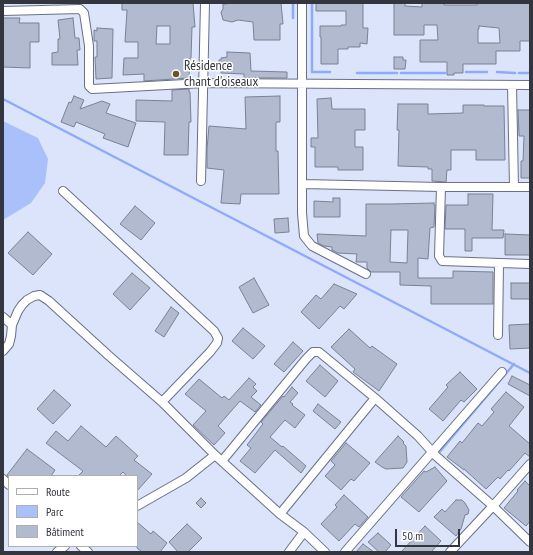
<!DOCTYPE html>
<meta charset="utf-8">
<style>
body{margin:0}
#map{position:relative;width:533px;height:555px;overflow:hidden;background:#dbe4fa;font-family:"PT Sans Narrow",sans-serif}
canvas{display:block}
.frame{position:absolute;inset:0;border:4px solid #33363e;pointer-events:none}
.legend{position:absolute;left:8px;top:475px;width:130px;height:72px;box-sizing:border-box;background:#fff;border:1px solid #adafb2;margin:0;padding:5px 7px;list-style:none;font-size:12px;color:#33363e}
.legend li{display:flex;align-items:center;gap:8px;height:20px}
.legend b{width:20px;border:1px solid #adafb2}
.scale{position:absolute;left:395px;top:529px;width:65px;height:18px;box-sizing:border-box;border:2px solid #33363e;border-top:0;padding-left:5px;font-size:12px;line-height:14px;white-space:nowrap;color:#33363e;-webkit-text-stroke:3px #fff;paint-order:stroke}
</style>
<div id="map">
<canvas width="533" height="555"></canvas>
<div class="frame"></div>
<ul class="legend">
<li><b style="height:5px;background:#fff"></b>Route</li>
<li><b style="height:11px;background:#aac0fa"></b>Parc</li>
<li><b style="height:11px;background:#b2bacf"></b>Bâtiment</li>
</ul>
<div class="scale">50 m</div>
</div>
<script>
const ctx = document.querySelector('canvas').getContext('2d');
ctx.lineJoin = 'round';
function paint(path, color) { ctx.fillStyle = color; ctx.fill(path, 'evenodd'); }
const shape = rows => new Path2D(rows.map(r => 'M' + r).join(''));
function strokePath(path, color, width, dash) { ctx.strokeStyle = color; ctx.lineWidth = width; ctx.lineCap = dash ? 'butt' : 'round'; ctx.setLineDash(dash || []); ctx.stroke(path); }
function label(font, color, halo, rows, align = 'center') {
  ctx.font = font + ' "PT Sans Narrow",sans-serif'; ctx.lineWidth = 3; ctx.setLineDash([]); ctx.textBaseline = 'middle'; ctx.strokeStyle = halo; ctx.fillStyle = color; for (const [text, x, y, turn = 0] of rows) {
    ctx.save(); ctx.translate(x, y); ctx.rotate((+turn || 0) * Math.PI / 180); ctx.textAlign = isNaN(turn) ? turn : align; if (halo) ctx.strokeText(text, 0, 0); ctx.fillText(text, 0, 0); ctx.restore();
  }
}
const green = shape([
 [3,121,38,138,48,159,45,183,31,203,3,220]
]);
const stream = shape([
 [293,3,293,18],
 [312,3,312,72,330,72],
 [466,72,487,72],
 [497,72,515,73],
 [357,73,397,73],
 [401,73,445,73],
 [519,73,530,73],
 [3,99,530,373],
 [437,455,514,364]
]);
const building = shape([
 [122,3,193,3,195,27,192,27,191,58,190,58,189,78,144,81,144,74,123,75,124,58,138,58,138,42,125,42,127,10,122,10,122,3],
 [157,26,170,26,170,44,156,44,157,26],
 [227,3,281,3,283,24,280,24,280,40,254,40,253,22,238,20,232,22,223,20,221,12,223,9,223,4,227,4,227,3],
 [316,3,363,3,363,28,368,28,367,44,360,43,360,47,348,47,348,49,338,49,338,64,321,64,321,37,320,37,320,26,341,26,341,25,346,25,346,11,316,11,316,3],
 [394,3,405,3,405,6,422,7,422,3,444,3,444,5,477,5,477,3,530,3,530,41,520,41,520,51,496,51,496,64,463,64,463,73,454,73,454,75,447,75,447,62,420,62,420,40,438,40,437,25,424,25,424,35,394,35,394,3],
 [479,26,499,28,500,43,478,43,478,29,479,29,479,26],
 [3,18,20,18,19,23,39,23,39,42,30,42,30,68,3,67,3,18],
 [73,18,75,38,79,38,80,50,77,50,78,65,52,65,52,53,58,52,58,39,60,39,58,20,73,18],
 [97,28,113,29,112,78,96,79,95,57,97,57,97,41,94,41,94,30,97,31,97,28],
 [227,52,250,53,251,71,287,72,287,78,244,78,244,74,221,73,221,69,219,69,219,60,221,60,221,58,227,57,227,52],
 [394,57,403,57,403,60,406,60,405,69,394,69,394,57],
 [189,89,189,92,190,92,191,122,189,122,188,155,164,155,165,122,136,121,136,100,172,101,172,90,189,89],
 [74,96,84,100,80,109,102,101,110,104,106,113,136,123,128,147,103,138,105,134,76,122,74,127,61,122,69,102,71,103,74,96],
 [280,96,280,122,276,122,276,151,278,151,279,194,241,194,240,204,221,203,224,170,207,168,207,149,209,126,246,129,245,97,280,96],
 [331,98,332,109,365,109,365,130,355,130,355,147,363,147,363,170,338,170,338,167,315,167,315,147,311,147,311,138,318,138,317,99,331,98],
 [398,104,428,104,428,114,463,113,463,105,484,105,484,106,504,106,505,160,476,160,476,150,451,150,451,170,447,170,446,182,432,181,432,169,428,169,428,167,398,166,399,130,397,130,398,104],
 [518,110,530,110,530,178,521,178,521,161,523,161,524,136,519,136,518,110],
 [468,194,493,194,492,230,504,230,503,238,472,238,472,251,465,251,465,229,445,229,446,205,468,205,468,194],
 [333,198,340,198,340,217,314,217,314,201,333,202,333,198],
 [434,203,434,205,435,205,434,227,430,228,428,259,418,258,418,278,453,278,453,271,493,272,493,304,431,304,431,286,400,285,400,272,371,272,367,268,367,262,356,262,357,254,338,253,332,250,332,247,324,246,318,243,317,234,366,236,366,204,391,204,434,203],
 [391,230,408,230,407,263,390,262,391,230],
 [135,206,155,223,141,240,120,224,135,206],
 [288,218,289,232,275,233,274,219,288,218],
 [28,232,52,254,33,275,8,253,28,232],
 [505,234,530,235,530,255,505,255,505,234],
 [132,273,150,288,130,310,113,294,132,273],
 [254,278,269,305,253,313,239,287,254,278],
 [511,283,530,283,530,299,511,299,511,283],
 [334,284,357,294,344,309,340,306,319,329,301,312,316,295,321,299,334,284],
 [171,307,179,313,164,337,155,331,171,307],
 [530,324,530,348,510,349,509,325,530,324],
 [243,328,265,346,253,359,232,341,243,328],
 [349,329,370,348,372,346,397,364,379,391,353,372,355,369,331,347,349,329],
 [293,342,303,351,284,372,274,364,293,342],
 [320,365,338,381,325,397,306,381,320,365],
 [460,372,477,389,464,402,461,400,443,421,429,409,448,387,446,385,460,372],
 [512,376,530,385,530,396,508,384,512,376],
 [249,378,256,384,253,387,257,391,251,397,261,405,255,412,240,401,218,426,225,433,214,445,193,425,206,411,185,394,199,379,222,398,224,396,229,400,249,378],
 [292,387,298,393,290,402,293,404,292,405,305,415,295,428,285,420,270,437,282,447,283,446,306,466,301,473,275,450,255,473,240,461,251,448,247,445,263,424,261,422,283,396,284,397,292,387],
 [54,390,71,405,53,424,37,409,54,390],
 [506,392,524,407,509,426,530,444,530,457,525,453,509,471,508,470,500,479,498,477,486,489,464,469,464,470,447,457,460,441,462,443,478,423,482,426,494,412,491,409,506,392],
 [318,404,341,422,335,429,313,411,318,404],
 [81,426,106,447,116,436,138,456,134,460,152,474,137,491,137,476,127,476,123,472,119,476,78,476,83,471,46,443,56,431,68,441,81,426],
 [398,436,404,442,403,443,406,446,407,462,403,468,386,469,382,467,375,462,398,436],
 [346,443,370,463,354,481,351,479,341,490,325,476,335,465,331,461,346,443],
 [27,449,55,470,51,476,8,476,7,475,27,449],
 [435,467,447,481,419,512,401,497,424,471,426,472,435,467],
 [525,481,530,486,530,521,526,526,504,508,518,491,517,490,525,481],
 [344,495,368,517,359,527,355,524,339,541,321,524,337,507,335,505,344,495],
 [201,498,206,503,201,508,196,503,201,498],
 [456,500,462,500,465,503,469,510,468,514,465,515,461,529,456,536,434,517,442,509,445,512,456,500],
 [137,522,151,534,153,531,167,543,160,552,142,552,137,548,137,522],
 [187,524,202,538,188,552,178,552,169,542,187,524],
 [425,526,441,541,431,552,401,552,425,526],
 [378,533,391,545,385,552,379,552,368,542,378,533],
 [363,544,374,552,356,552,363,544]
]);
const street = shape([
 [302,3,302,213,304,236,312,246,366,274],
 [3,11,80,9,84,13,89,46,89,86,92,89,204,83,355,84,530,85],
 [512,85,514,187],
 [201,181,205,3],
 [302,184,441,187,530,187],
 [441,187,439,256,442,261,530,264],
 [63,191,214,331,218,338,217,343,210,352,162,402],
 [3,317,12,325],
 [498,335,499,263],
 [3,351,9,344,11,336,12,325,18,311,22,305,27,300,34,296,40,295,49,301,108,355,162,402,215,455,280,514,304,532,325,552],
 [222,461,306,359,313,352,319,352,375,398,418,436,436,456,493,506,530,542],
 [3,479,9,485],
 [137,506,186,478,215,455],
 [280,514,375,398],
 [81,546,88,552],
 [57,552,65,546],
 [289,552,304,532],
 [345,552,502,372],
 [450,552,493,506,530,464]
]);
const markers = [
 [176,74,4,"#695624"]
];
const poiNames = [
 ["Résidence",184,66],
 ["chant d'oiseaux",184,82]
];
paint(green, '#aac0fa');
strokePath(stream, '#8daafd', 2.5);
paint(building, '#b2bacf');
strokePath(building, '#7a8195', 1);
strokePath(street, '#697083', 10);
strokePath(street, '#fff', 8);
for (const [x, y, r, color] of markers) { const dot = new Path2D(); dot.arc(x, y, r, 0, 2 * Math.PI); ctx.fillStyle = color; ctx.fill(dot); strokePath(dot, '#fff', 1.5); }
label('14px', '#33363e', '#fff', poiNames, 'left');
</script>
